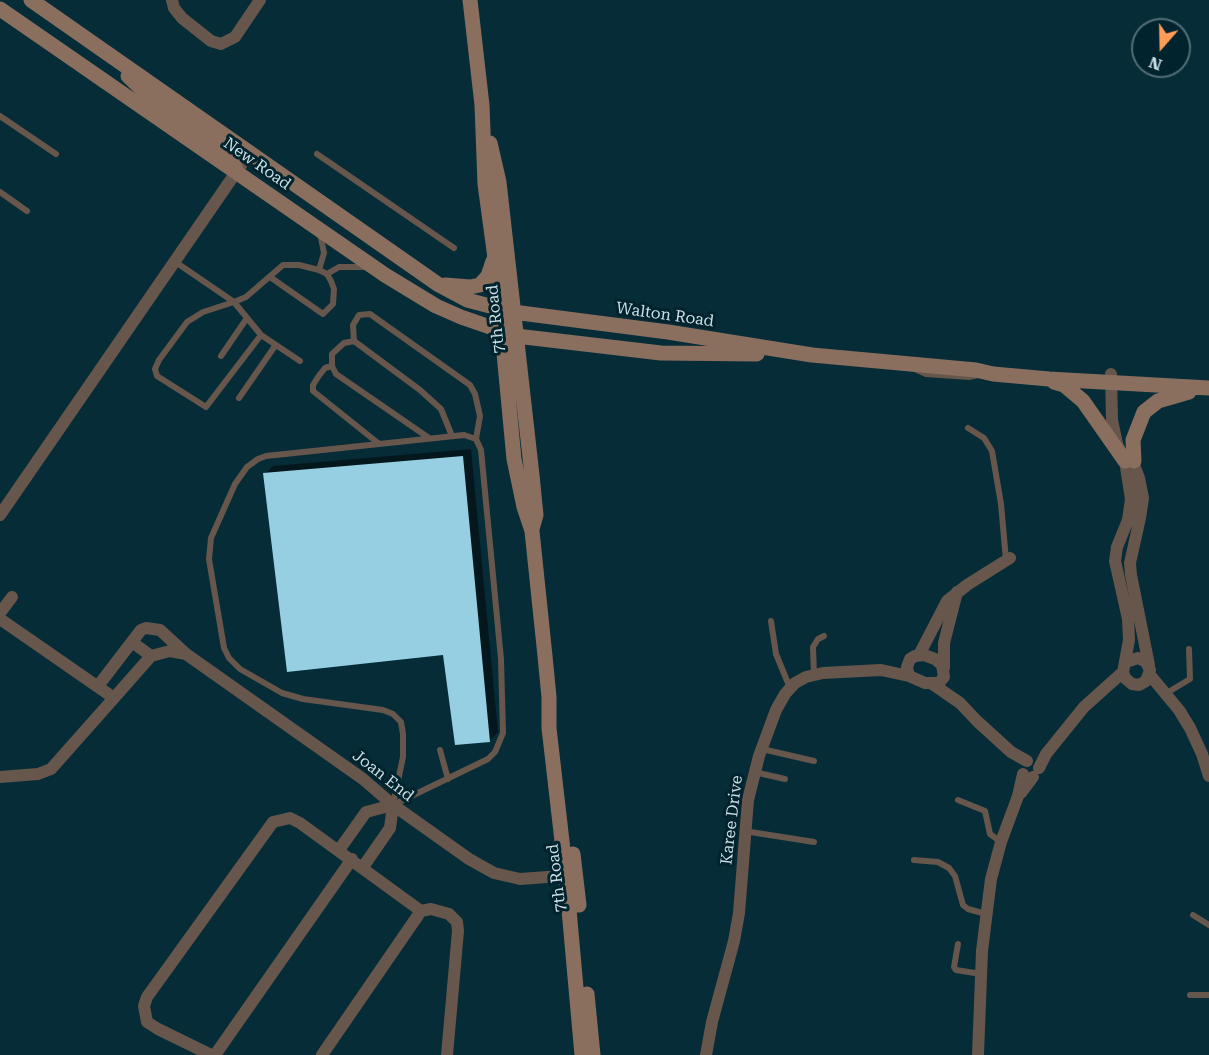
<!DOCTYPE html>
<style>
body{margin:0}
#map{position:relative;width:1209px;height:1055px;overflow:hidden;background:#062c38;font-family:"Roboto Serif",serif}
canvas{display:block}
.north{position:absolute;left:1131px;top:18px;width:60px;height:60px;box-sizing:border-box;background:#00232d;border:2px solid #526e77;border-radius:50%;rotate:200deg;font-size:16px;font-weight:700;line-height:24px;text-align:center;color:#ccdfe6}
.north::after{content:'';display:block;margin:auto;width:21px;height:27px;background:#fe9c58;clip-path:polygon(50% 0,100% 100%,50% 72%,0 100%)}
</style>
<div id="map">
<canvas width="1209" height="1055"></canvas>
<div class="north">N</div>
</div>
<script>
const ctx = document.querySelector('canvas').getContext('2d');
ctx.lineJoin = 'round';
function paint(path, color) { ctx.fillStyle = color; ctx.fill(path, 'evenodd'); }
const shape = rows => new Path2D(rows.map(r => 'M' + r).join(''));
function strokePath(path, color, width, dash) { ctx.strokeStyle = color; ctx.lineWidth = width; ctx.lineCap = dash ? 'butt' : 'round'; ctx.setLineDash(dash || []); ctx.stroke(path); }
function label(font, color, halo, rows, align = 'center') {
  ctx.font = font + ' "Roboto Serif",serif'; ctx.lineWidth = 6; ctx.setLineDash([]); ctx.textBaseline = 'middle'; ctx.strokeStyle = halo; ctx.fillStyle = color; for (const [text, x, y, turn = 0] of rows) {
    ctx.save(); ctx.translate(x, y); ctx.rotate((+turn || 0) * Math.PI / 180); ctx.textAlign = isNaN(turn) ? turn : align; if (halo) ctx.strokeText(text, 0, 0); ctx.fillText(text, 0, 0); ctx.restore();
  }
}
const shadow = shape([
 [471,449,498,732,490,740,445,653,265,474,273,466]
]);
const building = shape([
 [463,456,490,742,455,745,443,655,287,672,263,473]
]);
const lane = shape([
 [0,116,56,154],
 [317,154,454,248],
 [0,192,27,211],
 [174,261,234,302,246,297,283,265,299,265,319,270,327,274,331,281,334,289,333,304,323,314,270,277],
 [319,270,324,253,320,233],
 [327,274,339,267,367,267],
 [261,335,206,407,157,376,155,369,159,360,187,322,203,312,234,302,261,335,300,361],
 [354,341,344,343,332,354,332,366,336,374,429,438],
 [221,356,247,318],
 [332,366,325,368,318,377,313,385,313,391,378,443],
 [915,369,926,374,969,377,978,375],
 [239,398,275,346],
 [968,428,984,438,992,451,1001,504,1006,560],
 [464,435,476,439,481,450,501,659,503,733,495,752,488,759,393,805,403,757,403,734,401,722,393,714,383,710,303,699,282,693,240,669,229,658,224,648,211,571,209,559,211,538,235,484,247,467,258,459,266,456,464,435],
 [452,436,441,409,420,390,354,341,353,325,359,315,370,314,470,385,475,394,480,416,476,439],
 [771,621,776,654,790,688],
 [814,675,813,647,818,639,824,636],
 [1165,694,1190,679,1189,649],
 [762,749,814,761],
 [440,750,448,779],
 [754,772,785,779],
 [958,800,985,811,990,834,1001,842],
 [744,831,814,842],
 [914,860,938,862,949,868,955,876,963,905,968,909,986,914],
 [1193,915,1209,925],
 [958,944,954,967,956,970,981,974],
 [1190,995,1209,995]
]);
const street = shape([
 [172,0,174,8,182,18,211,41,221,44,235,37,260,0],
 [1111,374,1112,420,1117,444,1125,461,1131,499,1128,520,1117,547,1115,561,1128,619,1129,640,1123,672,1125,678,1132,684,1139,685,1146,681,1150,670,1146,662,1138,658,1126,662],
 [1130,454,1139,478,1143,498,1140,518,1130,563,1131,575,1149,665],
 [0,515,250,152],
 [0,613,12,597],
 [0,619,114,698,51,769,38,774,0,777],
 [132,642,151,656],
 [919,655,947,601,967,585,1010,558],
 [924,655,935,659,942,665,944,677,939,683,925,683,909,676,907,667,910,659,915,656,924,655],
 [944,668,944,643,957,592],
 [1150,675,1179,710,1190,728,1202,754,1209,776],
 [931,683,960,703,977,721,1011,752,1027,761],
 [98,686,141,630,146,628,160,630,186,654,363,779,393,805,469,859,494,873,520,879,575,875],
 [114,698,151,656,170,651,186,654],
 [1039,768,1046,754,1084,707,1123,672],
 [1021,793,1033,777],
 [339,850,366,812,393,805],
 [363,867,390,828,393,805],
 [211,1055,158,1029,147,1022,144,1006,147,997,273,822,290,818,300,823,421,911],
 [215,1055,352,859],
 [322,1055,421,911,431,909,449,914,457,922,458,931,447,1055],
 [706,1055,712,1022,734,941,739,913,748,800,759,756,776,710,785,694,795,683,806,677,823,673,881,670,909,676],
 [978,1055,982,951,991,879,1001,842,1018,796,1023,774]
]);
const secondary = shape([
 [31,0,439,285,467,300,513,312,668,332,812,355,976,370,993,374,1049,379,1209,388],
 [470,0,482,105,485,184,495,258,514,459,524,507,532,531,545,656,549,697,549,728,566,876,582,1055],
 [0,9,385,275,436,306,461,317,516,336,661,353,757,354],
 [128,76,148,95,227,150,232,156,236,171],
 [490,143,499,182,532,475,536,515,532,529],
 [445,285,470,287,480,285,488,276,493,261],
 [1054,382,1064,385,1083,401,1125,461],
 [1134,461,1133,440,1144,412,1158,401,1189,392],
 [573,854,579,905],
 [587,994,593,1055]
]);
const streetNames = [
 ["New Road",257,164,35],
 ["Walton Road",665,315,8],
 ["7th Road",496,319,-96],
 ["Joan End",383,776,38],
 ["Karee Drive",732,820,-83],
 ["7th Road",557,878,-97]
];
paint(shadow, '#0007');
paint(building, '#96cee2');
strokePath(lane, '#67564b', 6);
strokePath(street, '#67564b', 12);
strokePath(secondary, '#8b6f5e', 15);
label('16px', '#ccdfe6', '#00232d', streetNames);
</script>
